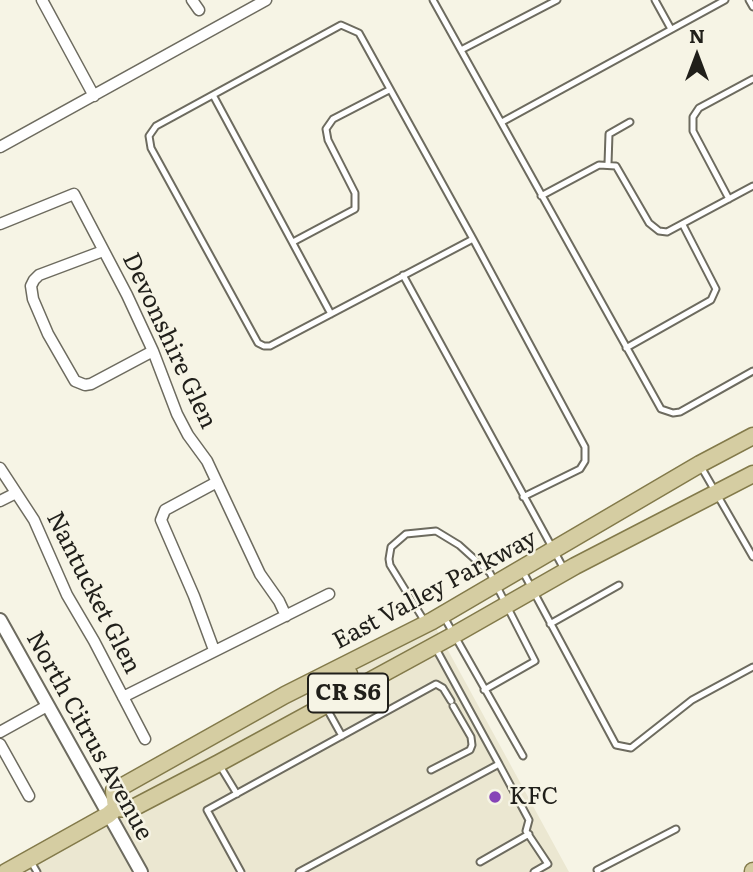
<!DOCTYPE html>
<style>
body{margin:0}
#map{position:relative;width:753px;height:872px;overflow:hidden;background:#f6f4e5;font-family:Literata,serif}
canvas{display:block}
.north{position:absolute;left:662px;top:21px;width:70px;height:70px;-webkit-text-stroke:5px #f6f4e5;paint-order:stroke;rotate:0deg;font-size:19px;font-weight:700;line-height:28px;text-align:center;color:#201f1a}
.north::after{content:'';display:block;margin:auto;width:24px;height:32px;background:#201f1a;clip-path:polygon(50% 0,100% 100%,50% 72%,0 100%)}
</style>
<div id="map">
<canvas width="753" height="872"></canvas>
<div class="north">N</div>
</div>
<script>
const ctx = document.querySelector('canvas').getContext('2d');
ctx.lineJoin = 'round';
function paint(path, color) { ctx.fillStyle = color; ctx.fill(path, 'evenodd'); }
const shape = rows => new Path2D(rows.map(r => 'M' + r).join(''));
function strokePath(path, color, width, dash) { ctx.strokeStyle = color; ctx.lineWidth = width; ctx.lineCap = dash ? 'butt' : 'round'; ctx.setLineDash(dash || []); ctx.stroke(path); }
function label(font, color, halo, rows, align = 'center') {
  ctx.font = font + ' Literata,serif'; ctx.lineWidth = 5; ctx.setLineDash([]); ctx.textBaseline = 'middle'; ctx.strokeStyle = halo; ctx.fillStyle = color; for (const [text, x, y, turn = 0] of rows) {
    ctx.save(); ctx.translate(x, y); ctx.rotate((+turn || 0) * Math.PI / 180); ctx.textAlign = isNaN(turn) ? turn : align; if (halo) ctx.strokeText(text, 0, 0); ctx.fillText(text, 0, 0); ctx.restore();
  }
}
const built = shape([
 [432,621,569,872,6,872,108,815,114,791]
]);
const service = shape([
 [433,0,661,409,673,413,680,412,753,371],
 [655,0,671,29],
 [749,0,753,7],
 [461,50,557,0],
 [213,95,331,314],
 [502,122,725,0],
 [608,164,609,134,630,122],
 [541,196,599,165,616,166,649,223,659,231,667,232,753,186],
 [729,199,693,131,693,117,699,108,753,79],
 [473,239,270,346,264,346,258,343,151,148,149,136,156,126,341,25,359,33,473,239,585,447,585,461,580,469,523,497],
 [293,242,355,209,355,193,328,140,326,129,333,119,389,90],
 [403,275,564,569],
 [626,348,711,300,716,289,683,225],
 [700,465,753,557],
 [522,570,616,745,631,748,692,700,753,667],
 [444,617,523,756],
 [425,622,390,565,389,559,391,547,406,534,436,531,459,545,490,573,535,661,484,690],
 [550,624,619,585],
 [327,709,342,736],
 [499,764,529,820,526,831,548,864,534,872],
 [220,766,237,794],
 [431,770,470,750,472,745,471,737,453,706],
 [30,860,37,872],
 [480,862,529,834],
 [241,872,207,810,436,684,443,688,451,701],
 [299,872,499,764,435,647],
 [598,872,597,870,676,829]
]);
const minor = shape([
 [42,0,94,96],
 [192,0,199,10],
 [0,147,266,0],
 [0,224,74,194,127,295,153,351,177,414,188,435,207,461,260,574,279,601,286,616],
 [103,251,39,275,34,280,31,286,33,299,48,334,75,381,85,385,91,384,153,351],
 [0,468,34,520,67,595,94,641,145,739],
 [0,501,16,493],
 [214,650,194,596,161,520,165,510,217,482],
 [123,697,329,594],
 [0,732,47,706],
 [0,744,29,796]
]);
const tertiary = shape([
 [0,620,141,872]
]);
const primary = shape([
 [325,706,323,691,349,674],
 [116,808,114,791,285,695,432,621,700,464,753,436],
 [6,872,108,815,116,808,131,809,219,763,454,635,575,566,753,474],
 [753,872,753,871]
]);
const markers = [
 [495,797,7,"#8643b7"]
];
const shields = [
 [348,693,80]
];
const shieldNames = [
 ["CR S6",348,693]
];
const streetNames = [
 ["Devonshire Glen",169,341,65],
 ["East Valley Parkway",435,590,-28],
 ["Nantucket Glen",93,593,63],
 ["North Citrus Avenue",89,736,61]
];
const poiNames = [
 ["KFC",509,797]
];
paint(built, '#ebe7d1');
strokePath(service, '#6d6b5f', 9);
strokePath(minor, '#6d6b5f', 13);
strokePath(tertiary, '#6d6b5f', 16);
strokePath(primary, '#837a4a', 19);
strokePath(service, '#fff', 5);
strokePath(minor, '#fff', 10);
strokePath(tertiary, '#fff', 12);
strokePath(primary, '#d5cda2', 16);
for (const [x, y, r, color] of markers) { const dot = new Path2D(); dot.arc(x, y, r, 0, 2 * Math.PI); ctx.fillStyle = color; ctx.fill(dot); strokePath(dot, '#f6f4e5', 2.5); }
for (const [x, y, w] of shields) { const box = new Path2D(); box.roundRect(x - w / 2, y - 19.5, w, 39, 5); ctx.fillStyle = '#f6f4e5'; ctx.fill(box); strokePath(box, '#201f1a', 2); }
label('bold 23px', '#201f1a', null, shieldNames);
label('24px', '#201f1a', '#f6f4e5', streetNames);
label('24px', '#201f1a', '#f6f4e5', poiNames, 'left');
</script>
